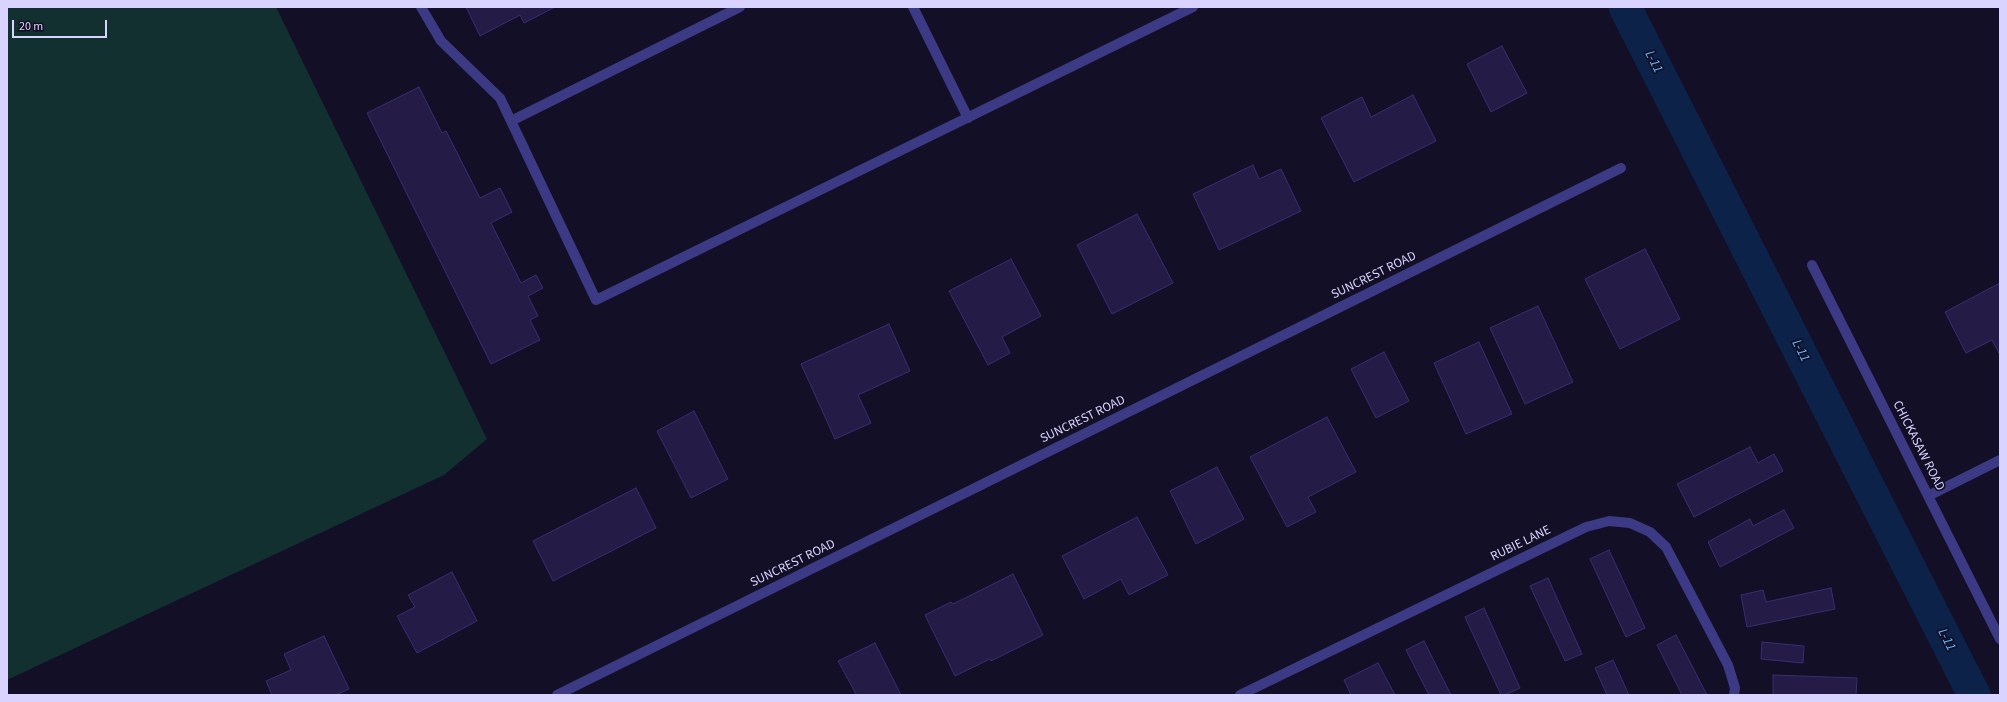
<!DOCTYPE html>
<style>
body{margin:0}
#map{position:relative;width:2007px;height:702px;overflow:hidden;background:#130f26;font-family:"Source Sans 3",sans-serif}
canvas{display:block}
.frame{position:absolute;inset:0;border:8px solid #d9d4ff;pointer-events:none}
.scale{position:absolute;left:12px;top:20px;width:95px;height:18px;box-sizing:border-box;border:2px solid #d9d4ff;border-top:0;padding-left:5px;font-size:12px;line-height:14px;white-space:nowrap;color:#d9d4ff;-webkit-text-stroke:3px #130f26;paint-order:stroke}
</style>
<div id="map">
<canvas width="2007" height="702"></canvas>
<div class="frame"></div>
<div class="scale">20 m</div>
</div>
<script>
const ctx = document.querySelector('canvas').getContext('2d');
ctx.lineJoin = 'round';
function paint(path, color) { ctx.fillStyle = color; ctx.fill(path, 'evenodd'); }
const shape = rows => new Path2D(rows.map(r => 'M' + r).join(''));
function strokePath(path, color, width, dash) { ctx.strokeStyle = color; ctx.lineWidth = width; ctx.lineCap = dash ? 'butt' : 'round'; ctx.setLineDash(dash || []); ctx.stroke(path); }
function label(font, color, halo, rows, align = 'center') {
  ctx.font = font + ' "Source Sans 3",sans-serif'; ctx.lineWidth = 3.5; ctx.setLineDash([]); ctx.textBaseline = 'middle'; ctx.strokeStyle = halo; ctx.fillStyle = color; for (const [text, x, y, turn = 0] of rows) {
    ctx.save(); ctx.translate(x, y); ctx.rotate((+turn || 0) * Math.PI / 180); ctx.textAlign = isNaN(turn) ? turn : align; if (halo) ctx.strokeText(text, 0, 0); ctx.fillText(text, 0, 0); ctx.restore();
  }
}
const green = shape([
 [7,7,276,7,487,439,444,475,7,680]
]);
const canal = shape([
 [1625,7,1974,695]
]);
const building = shape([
 [466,7,555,7,524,23,520,15,480,36,466,7],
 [1502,46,1527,93,1491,112,1467,64,1502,46],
 [419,87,442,133,446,131,480,198,500,188,512,212,491,223,521,283,536,275,543,288,528,296,538,316,530,320,540,340,491,364,367,113,419,87],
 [1413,95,1436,141,1354,182,1321,118,1362,97,1371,117,1413,95],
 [1253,165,1259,179,1281,169,1301,211,1219,250,1193,194,1253,165],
 [1137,214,1173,283,1112,314,1077,245,1137,214],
 [1645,249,1680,319,1620,349,1585,279,1645,249],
 [1011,259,1041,316,1002,337,1010,353,988,365,949,291,1011,259],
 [2000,283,2000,355,1992,340,1966,353,1945,312,2000,283],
 [1538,306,1573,382,1525,404,1490,328,1538,306],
 [889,324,910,371,858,395,871,423,835,439,801,364,889,324],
 [1479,342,1512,414,1466,434,1434,363,1479,342],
 [1384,352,1409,401,1376,418,1351,369,1384,352],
 [694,411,728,479,691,498,657,431,694,411],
 [1327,417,1356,472,1308,497,1316,512,1287,527,1250,457,1327,417],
 [1750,447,1758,463,1774,454,1783,471,1694,517,1677,484,1750,447],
 [1217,467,1244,519,1196,544,1170,491,1217,467],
 [636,488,656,528,553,581,533,541,636,488],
 [1784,510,1794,528,1720,567,1708,542,1750,519,1753,526,1784,510],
 [1137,517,1168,575,1129,595,1121,579,1084,599,1062,556,1137,517],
 [1609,550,1645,628,1626,637,1590,559,1609,550],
 [452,572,477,621,417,653,397,616,415,607,408,595,452,572],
 [1013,574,1043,635,991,661,990,659,955,676,925,615,951,602,953,604,1013,574],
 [1548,578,1582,654,1565,661,1530,586,1548,578],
 [1831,588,1835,609,1747,627,1741,595,1763,590,1766,602,1831,588],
 [1484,608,1520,688,1505,695,1501,695,1465,617,1484,608],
 [1676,635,1707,695,1682,695,1657,645,1676,635],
 [324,636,349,689,336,695,272,695,266,681,291,670,284,654,324,636],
 [1424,641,1451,695,1429,695,1406,650,1424,641],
 [1762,642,1804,646,1803,663,1761,659,1762,642],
 [875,643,901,695,854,695,856,694,838,661,875,643],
 [1613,660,1629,695,1607,695,1595,668,1613,660],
 [1378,663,1395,695,1351,695,1344,680,1378,663],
 [1773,675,1857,678,1856,695,1773,695,1773,675]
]);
const lane = shape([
 [421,7,441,41,500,98,511,121,740,7],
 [913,7,968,118],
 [511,121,596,300,1193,7]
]);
const street = shape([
 [1812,265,2000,639],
 [1928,496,2000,460],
 [557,695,1621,168],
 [1240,695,1586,527,1609,521,1630,523,1650,532,1666,547,1728,665,1735,688,1734,695]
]);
const streetNames = [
 ["SUNCREST ROAD",1374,276,-26],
 ["SUNCREST ROAD",1083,420,-26],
 ["CHICKASAW ROAD",1918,446,63],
 ["RUBIE LANE",1521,544,-26],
 ["SUNCREST ROAD",793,564,-26]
];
const waterNames = [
 ["L-11",1653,62,63],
 ["L-11",1800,351,63],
 ["L-11",1946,640,63]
];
paint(green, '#12302f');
strokePath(canal, '#0c2248', 33);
paint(building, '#241b47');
strokePath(building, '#3b2d73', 1);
strokePath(lane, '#3d3a85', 10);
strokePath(street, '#3d3a85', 10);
label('13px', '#d9d4ff', '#130f26', streetNames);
label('italic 14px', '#62b6ff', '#130f26', waterNames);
</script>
